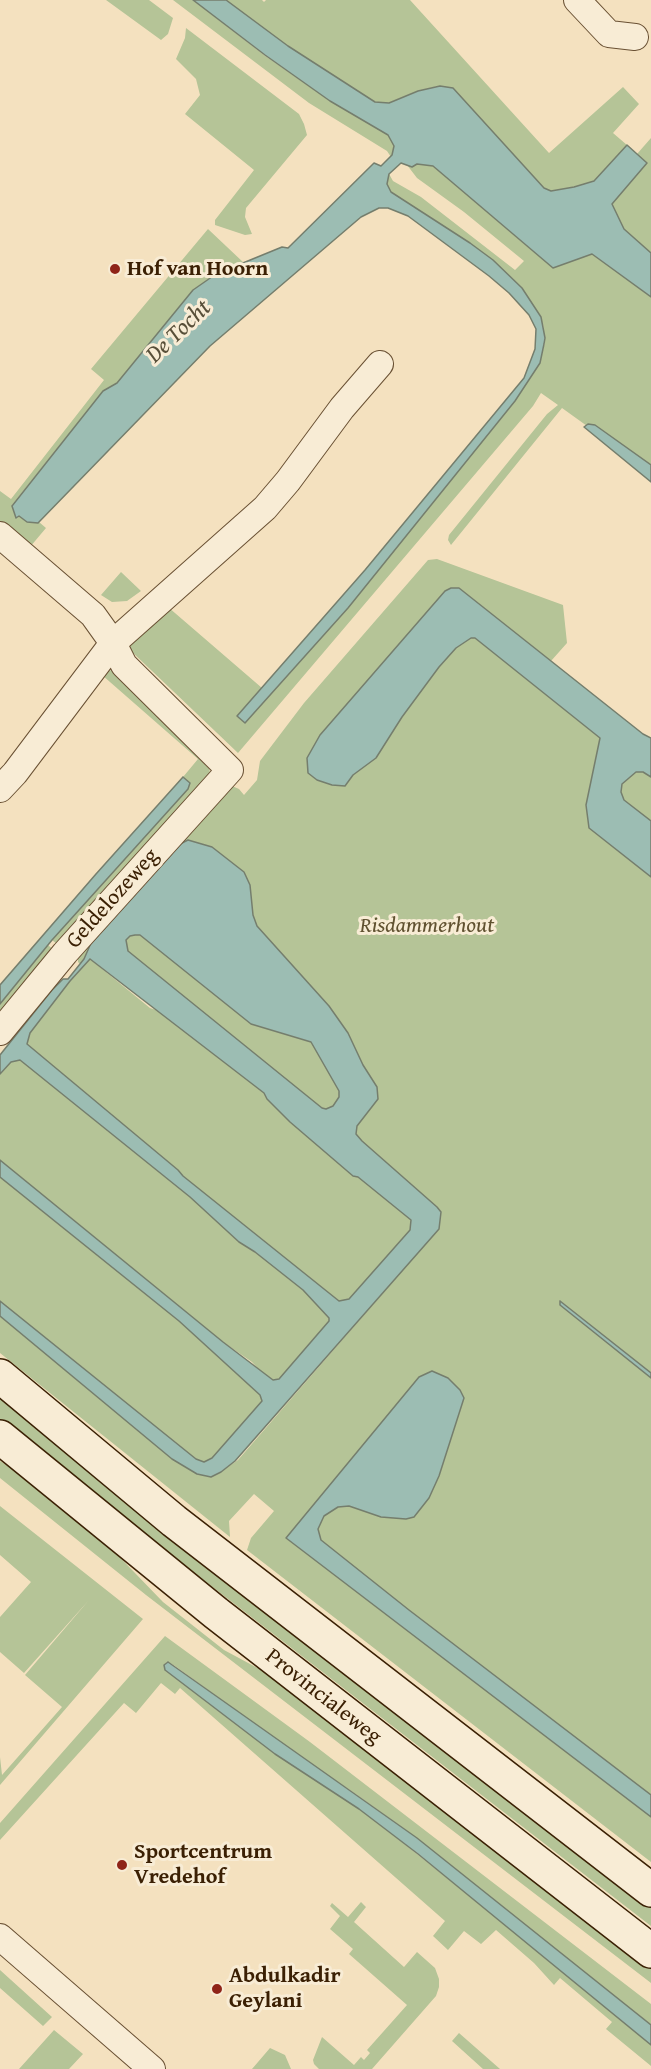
<!DOCTYPE html>
<style>
body{margin:0}
canvas{display:block;background:#f4e1bf}
</style>
<canvas width="651" height="2069"></canvas>
<script>
const ctx = document.querySelector('canvas').getContext('2d');
ctx.lineJoin = 'round';
function paint(path, color) { ctx.fillStyle = color; ctx.fill(path, 'evenodd'); }
const shape = rows => new Path2D(rows.map(r => 'M' + r).join(''));
function strokePath(path, color, width, dash) { ctx.strokeStyle = color; ctx.lineWidth = width; ctx.lineCap = dash ? 'butt' : 'round'; ctx.setLineDash(dash || []); ctx.stroke(path); }
function label(font, color, halo, rows, align = 'center') {
  ctx.font = font + ' "Gentium Book Plus",serif'; ctx.lineWidth = 6; ctx.setLineDash([]); ctx.textBaseline = 'middle'; ctx.strokeStyle = halo; ctx.fillStyle = color; for (const [text, x, y, turn = 0] of rows) {
    ctx.save(); ctx.translate(x, y); ctx.rotate((+turn || 0) * Math.PI / 180); ctx.textAlign = isNaN(turn) ? turn : align; if (halo) ctx.strokeText(text, 0, 0); ctx.fillText(text, 0, 0); ctx.restore();
  }
}
const green = shape([
 [106,0,149,0,173,18,168,34,161,40],
 [173,0,193,0,264,55,330,101,388,135,394,146,392,155,391,157,387,151,309,103],
 [226,0,262,0,264,2,266,0,410,0,549,153,623,87,639,104,613,133,627,145,594,181,574,187,551,191,544,188,453,88,438,86,418,91,388,103,375,102,288,46],
 [186,28,299,114,304,124,307,135,246,208,245,217,252,234,245,235,215,225,215,220,254,170,185,114,200,95,196,79,176,59,185,38],
 [651,138,651,472,562,408,451,545,448,540,449,535,547,414,558,405,541,393,533,406,238,753,130,650,129,645,168,607,262,688,237,716,245,723,348,608,515,401,540,363,545,342,543,324,529,298,493,260,470,243,391,192,387,184,389,174,393,181,421,197,515,270,524,261,464,212,417,178,407,165,412,167,417,164,433,166,535,253,616,178],
 [208,229,244,263,216,274,193,290,117,383,103,391,12,505,17,518,19,516,38,523,39,522,46,528,30,547,0,526,0,491,11,499,104,380,91,369],
 [437,559,563,605,567,643,551,661,459,588,452,588,445,591,651,749,651,1807,295,1527,286,1538,651,1817,651,1862,247,1550,251,1538,274,1511,254,1494,229,1521,230,1537,0,1353,0,1316,172,1459,197,1474,216,1475,238,1460,436,1232,111,946,180,844,91,943,87,956,80,964,78,962,78,944,232,786,239,789,244,795,257,780,260,761,304,703,428,560],
 [121,572,141,591,127,601,112,602,101,595],
 [116,669,208,757,211,782,62,948,52,940,190,783,183,777,198,759,102,675,111,670],
 [48,945,57,953,0,1024,0,1004],
 [90,959,150,1008,159,1011,264,1093,267,1099,290,1122,353,1176,358,1177,411,1220,410,1230,349,1299,339,1301,183,1176,178,1170,27,1044,30,1033,70,981],
 [20,1060,190,1197,239,1242,271,1263,303,1290,330,1318,329,1321,279,1379,273,1380,262,1373,252,1362,223,1342,0,1160,0,1074,11,1062],
 [0,1177,179,1321,260,1395,262,1401,212,1458,204,1462,196,1459,0,1301],
 [0,1399,32,1420,651,1903,651,1926,144,1534,0,1419],
 [0,1461,16,1471,106,1543,163,1602,224,1650,278,1679,651,1965,651,1983,146,1595,0,1478],
 [0,1506,143,1619,0,1785,0,1757,2,1775,62,1707,25,1675,89,1600,24,1673,0,1652,0,1617,31,1582,0,1555],
 [165,1636,310,1742,651,2004,651,2025,417,1838,350,1790,310,1764,175,1666,168,1662,166,1663,164,1665,275,1754,359,1809,402,1842,555,1965,651,2045,651,2066,606,2029,612,2022,560,1978,554,1985,534,1963,496,1930,481,1944,464,1931,448,1950,433,1936,445,1921,180,1688,175,1694,161,1683,136,1713,124,1703,0,1840,0,1823],
 [361,1902,366,1907,354,1922,404,1967,417,1952,435,1968,439,1979,439,1987,436,1996,372,2069,319,2069,314,2064,313,2060,322,2037,354,2065,361,2057,364,2060,370,2053,367,2050,407,2005,349,1954,353,1949,330,1929,340,1916,330,1906,332,1903,348,1917],
 [0,1970,52,2017,43,2026,0,1988],
 [54,2030,83,2054,69,2069,19,2069],
 [459,2033,500,2069,483,2069,452,2041],
 [270,2048,285,2055,291,2069,252,2069]
]);
const water = shape([
 [193,0,226,0,288,46,375,102,389,103,418,91,440,86,453,88,544,188,551,191,574,187,594,181,627,145,647,163,612,204,624,229,651,253,651,297,592,254,553,268,433,166,417,164,412,167,401,163,389,174,387,184,391,192,470,243,493,260,522,288,541,317,545,338,544,344,540,363,515,401,348,608,245,723,237,716,365,570,524,378,535,349,536,329,529,315,509,293,489,276,408,216,388,208,379,208,361,217,210,346,38,523,27,522,19,516,16,518,12,506,103,391,117,383,193,290,216,274,282,247,288,248,374,163,381,166,392,155,394,146,388,135,330,101,265,55,193,0],
 [588,424,595,425,651,465,651,482,584,427,588,424],
 [451,588,459,588,643,734,651,738,651,777,643,772,636,772,622,784,621,792,624,800,651,821,651,877,589,828,586,805,600,738,475,638,471,638,456,648,439,667,402,717,376,758,353,775,345,786,332,785,317,780,308,773,307,758,320,735,445,591,451,588],
 [183,777,190,783,188,789,52,940,0,1004,0,985,96,874,183,777],
 [188,840,212,847,244,872,250,885,253,915,257,926,329,1006,348,1033,363,1065,377,1087,378,1099,357,1126,356,1134,362,1141,437,1207,441,1212,439,1229,235,1461,221,1472,211,1477,197,1474,172,1459,0,1316,0,1301,196,1459,204,1462,212,1458,262,1401,260,1395,179,1321,0,1177,0,1160,223,1342,273,1380,279,1379,329,1321,329,1318,303,1290,255,1252,239,1242,190,1197,20,1060,11,1062,0,1074,0,1055,52,990,63,979,68,979,84,959,91,943,180,844,188,840],
 [135,935,140,935,251,1024,311,1042,339,1091,339,1097,333,1106,326,1109,322,1108,128,951,126,940,130,936,135,935],
 [90,959,264,1093,267,1099,290,1122,353,1176,358,1177,411,1220,410,1230,349,1299,339,1301,183,1176,178,1170,27,1044,30,1033,70,981,90,959],
 [560,1301,651,1373,651,1378,560,1305,560,1301],
 [432,1371,448,1378,460,1390,464,1398,439,1476,429,1498,414,1517,406,1519,381,1517,349,1506,338,1507,324,1516,318,1529,321,1540,409,1610,651,1795,651,1817,286,1538,419,1377,432,1371],
 [168,1662,417,1838,651,2025,651,2045,418,1854,359,1809,275,1754,165,1670,164,1665,168,1662]
]);
const street = shape([
 [577,0,609,34,635,37],
 [0,535,93,615,113,643,124,665,230,770,65,953,0,1032],
 [0,789,15,773,113,643,265,508,288,481,342,408,380,364],
 [0,1937,152,2069]
]);
const secondary = shape([
 [0,1376,174,1521,651,1890],
 [0,1437,216,1613,651,1951]
]);
const markers = [
 [115,269,6,"#8f2418"],
 [122,1865,6,"#8f2418"],
 [217,1989,6,"#8f2418"]
];
const poiNames = [
 ["Hof van Hoorn",127,269],
 ["Sportcentrum",134,1852],
 ["Vredehof",134,1877],
 ["Abdulkadir",229,1976],
 ["Geylani",229,2001]
];
const streetNames = [
 ["Geldelozeweg",113,899,-48],
 ["Provincialeweg",323,1697,38]
];
const parkNames = [
 ["Risdammerhout",427,926]
];
const waterNames = [
 ["De Tocht",179,332,-44]
];
paint(green, '#b5c497');
paint(water, '#9cbdb3');
strokePath(water, '#757e6d', 1.5);
strokePath(street, '#695033', 28);
strokePath(secondary, '#3b2004', 36);
strokePath(street, '#f8ecd5', 26);
strokePath(secondary, '#f8ecd5', 33);
for (const [x, y, r, color] of markers) { const dot = new Path2D(); dot.arc(x, y, r, 0, 2 * Math.PI); ctx.fillStyle = color; ctx.fill(dot); strokePath(dot, '#f8ecd5', 2); }
label('bold 22px', '#3b2004', '#f8ecd5', poiNames, 'left');
label('22px', '#3b2004', '#f8ecd5', streetNames);
label('italic 22px', '#605130', '#f8ecd5', parkNames);
label('italic 24px', '#584f39', '#f8ecd5', waterNames);
</script>
